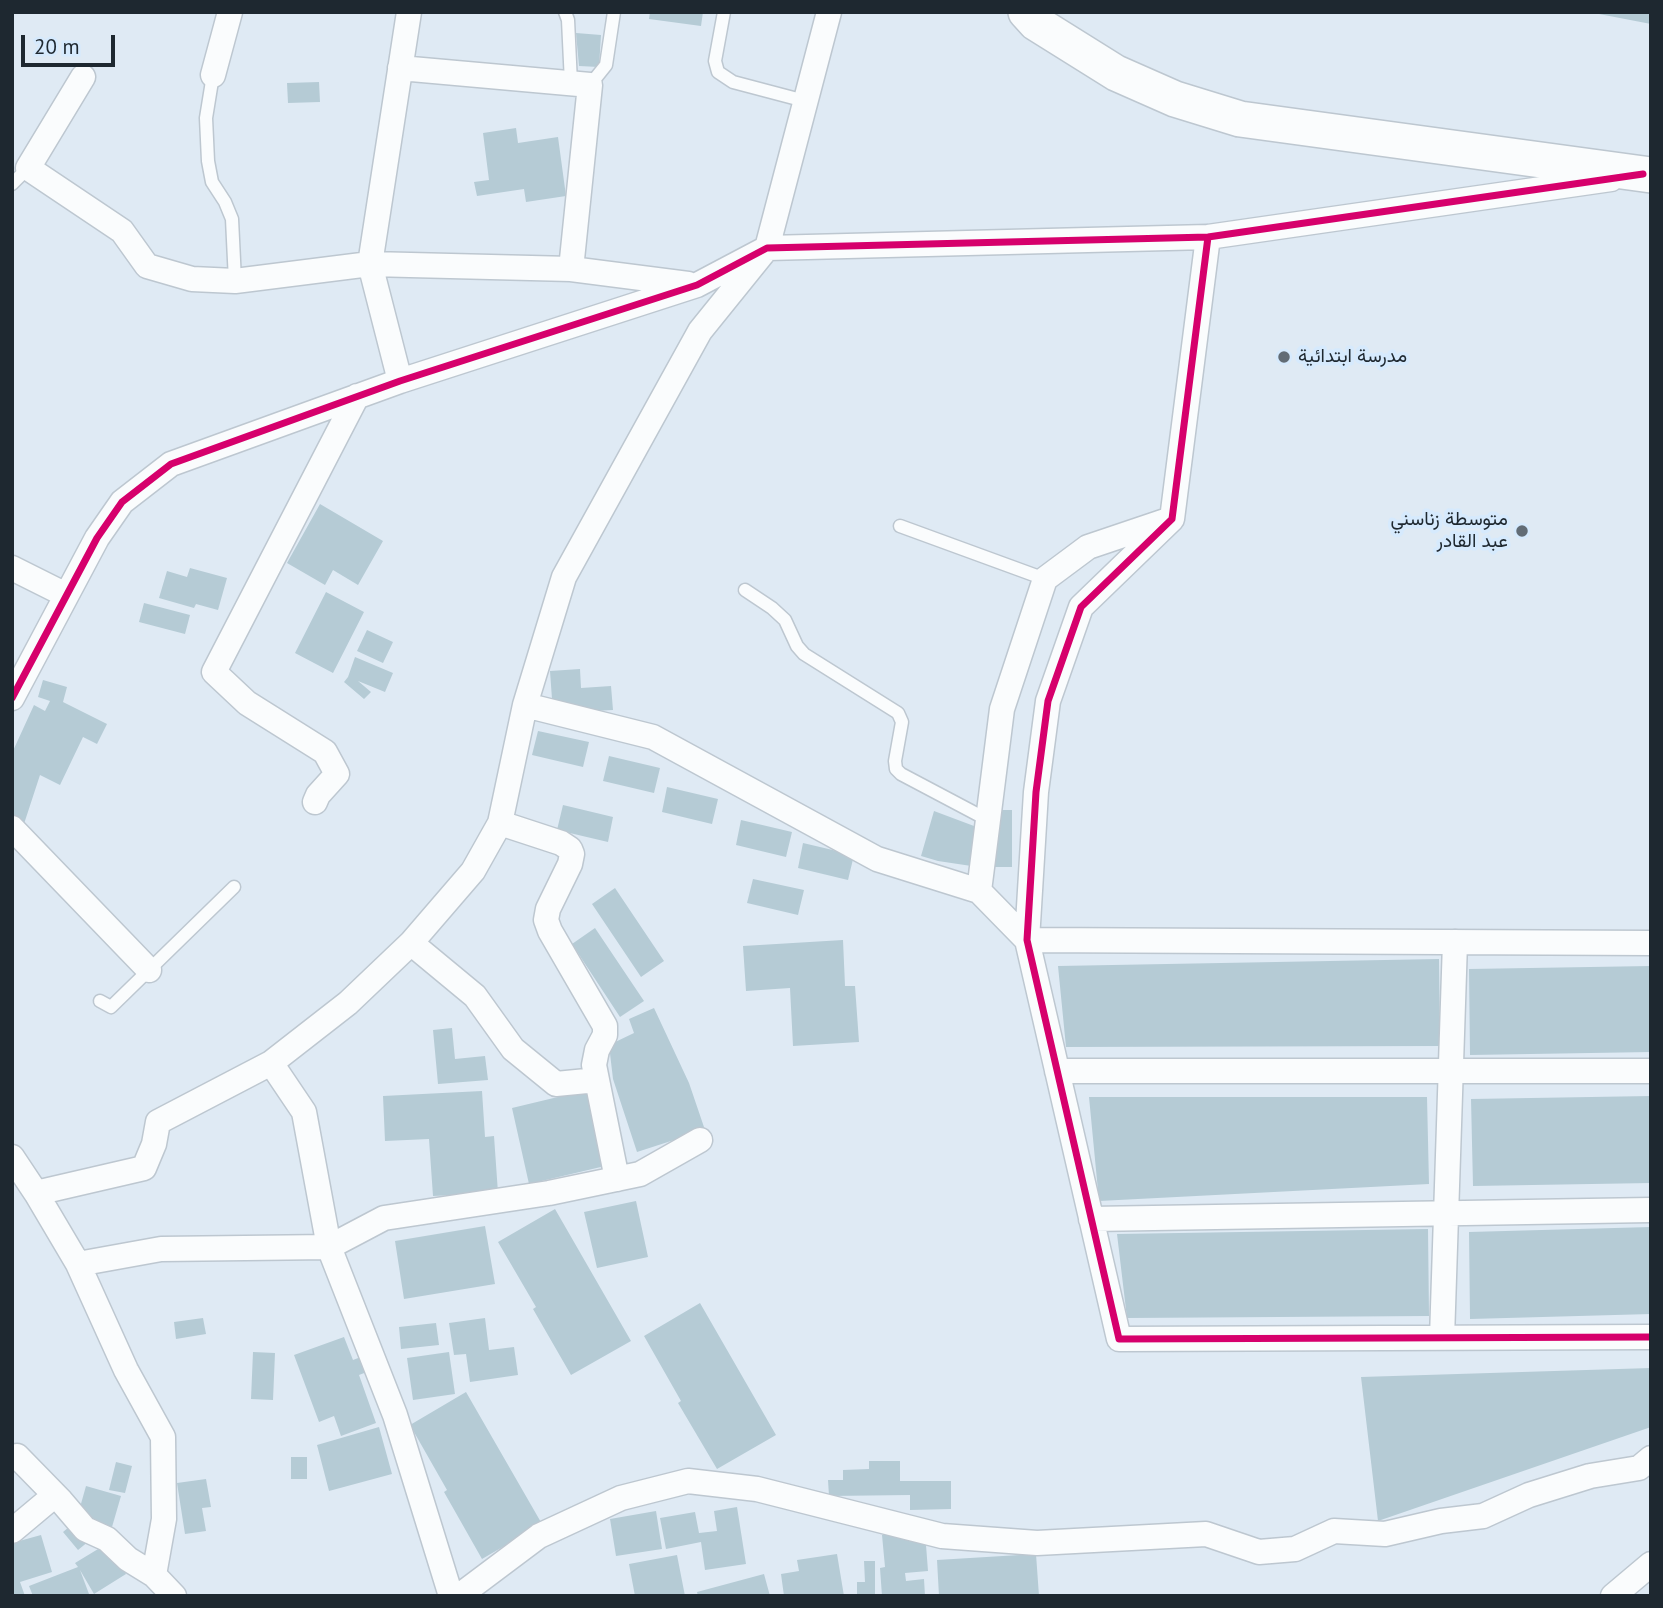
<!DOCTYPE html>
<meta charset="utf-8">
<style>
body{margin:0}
#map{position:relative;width:1663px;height:1608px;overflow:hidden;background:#dfeaf4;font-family:"PT Sans",sans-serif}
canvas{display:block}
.frame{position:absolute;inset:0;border:14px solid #1e2830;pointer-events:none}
.scale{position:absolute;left:21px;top:35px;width:94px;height:32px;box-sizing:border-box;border:4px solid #1e2830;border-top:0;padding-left:9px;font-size:21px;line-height:24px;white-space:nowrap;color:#1e2830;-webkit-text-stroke:5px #d6eafd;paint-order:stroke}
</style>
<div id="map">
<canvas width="1663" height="1608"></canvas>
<div class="frame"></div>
<div class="scale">20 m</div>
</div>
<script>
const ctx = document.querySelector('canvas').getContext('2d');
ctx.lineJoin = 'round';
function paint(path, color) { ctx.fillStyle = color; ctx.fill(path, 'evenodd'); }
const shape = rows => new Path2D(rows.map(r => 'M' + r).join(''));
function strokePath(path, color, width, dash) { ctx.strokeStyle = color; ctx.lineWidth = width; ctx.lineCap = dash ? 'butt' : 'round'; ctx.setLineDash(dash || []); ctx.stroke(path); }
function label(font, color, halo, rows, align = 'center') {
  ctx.font = font + ' "PT Sans",Vazirmatn,sans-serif'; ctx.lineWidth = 7; ctx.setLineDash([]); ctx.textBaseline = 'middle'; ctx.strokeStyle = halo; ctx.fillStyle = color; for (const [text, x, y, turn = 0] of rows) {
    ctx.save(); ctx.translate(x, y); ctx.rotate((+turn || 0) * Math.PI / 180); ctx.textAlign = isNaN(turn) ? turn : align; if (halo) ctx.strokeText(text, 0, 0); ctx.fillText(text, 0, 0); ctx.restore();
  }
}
const building = shape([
 [650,12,703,12,701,26,649,19],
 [1599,12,1651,12,1651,24,1599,14],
 [576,33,601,35,599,67,579,66],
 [319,82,320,102,288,103,287,83],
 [516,128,518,143,558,137,566,196,526,202,524,189,477,196,474,182,489,180,483,133],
 [320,504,383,541,358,585,333,570,325,585,287,563],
 [190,568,227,578,218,610,196,604,194,608,159,598,167,571,187,577],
 [326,592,364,612,333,673,295,653],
 [144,603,190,615,185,634,139,622],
 [367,630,393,642,383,663,357,651],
 [355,657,393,673,385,692,358,681,371,692,364,699,344,682,348,677],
 [580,669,581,688,611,686,613,710,553,713,550,671],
 [43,680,67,687,63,702,107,724,97,744,83,737,60,785,40,775,22,830,12,820,12,753,34,705,45,711,50,701,38,697],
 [538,731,589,742,583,767,532,755],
 [609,756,660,768,654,793,603,781],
 [667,787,718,799,712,824,662,812],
 [563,805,613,817,608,842,557,830],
 [993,810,1012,810,1012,867,993,867],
 [934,811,982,829,978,867,938,861,921,856],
 [741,820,792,832,786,857,736,845],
 [803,843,854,855,848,880,798,868],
 [753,879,804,890,798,915,747,903],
 [615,888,664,961,641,977,592,904],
 [595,928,644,1001,620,1017,572,944],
 [843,940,845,986,855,986,859,1042,793,1046,790,988,746,991,743,946],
 [1439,959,1440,1046,1066,1047,1058,966],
 [1651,966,1651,1052,1470,1055,1469,969],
 [654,1008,689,1083,705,1130,637,1152,613,1079,609,1045,634,1033,629,1019],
 [452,1028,455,1059,485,1056,488,1080,438,1084,433,1030],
 [587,1090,605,1166,529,1184,512,1108],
 [482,1091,485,1137,494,1136,498,1193,433,1196,429,1139,385,1141,383,1096],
 [1651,1096,1651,1183,1473,1186,1471,1099],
 [1089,1097,1427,1097,1429,1184,1099,1201],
 [636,1201,648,1257,597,1268,584,1212],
 [555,1209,631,1341,571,1375,533,1309,536,1307,498,1242],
 [485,1226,495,1284,404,1299,395,1241],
 [1651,1227,1651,1314,1470,1319,1469,1232],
 [1428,1229,1429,1316,1127,1318,1117,1234],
 [700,1303,776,1435,717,1469,678,1403,681,1401,644,1336],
 [203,1318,206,1334,176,1339,174,1322],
 [485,1318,489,1350,514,1347,518,1375,470,1382,466,1354,454,1355,449,1323],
 [436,1323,439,1345,401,1349,399,1327],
 [344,1337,353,1360,366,1355,372,1370,359,1375,376,1423,341,1436,334,1416,319,1422,294,1355],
 [253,1352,275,1353,273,1400,251,1399],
 [449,1352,455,1394,413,1400,407,1358],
 [1651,1368,1651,1427,1378,1521,1361,1377],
 [466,1392,542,1524,482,1559,444,1492,447,1490,410,1425],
 [379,1427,392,1474,329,1491,317,1445],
 [291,1457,307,1457,307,1479,291,1479],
 [869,1461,900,1461,900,1481,951,1481,951,1509,910,1510,910,1495,829,1496,828,1480,843,1480,843,1470,869,1469],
 [116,1462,132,1466,125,1493,109,1490],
 [206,1479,211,1507,202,1508,206,1531,185,1534,177,1483],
 [86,1486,121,1496,112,1527,77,1518],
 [737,1507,746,1564,705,1570,701,1542,666,1549,660,1518,695,1512,699,1533,717,1531,714,1511],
 [656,1511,662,1549,616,1556,610,1519],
 [75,1522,89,1541,78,1550,63,1532],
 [925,1532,928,1571,905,1573,906,1581,924,1579,925,1596,882,1596,880,1568,885,1567,882,1535],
 [41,1535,52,1572,20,1582,25,1596,12,1596,12,1543],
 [108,1543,126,1574,94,1594,80,1570,89,1594,84,1596,33,1596,29,1586,78,1567,75,1563],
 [837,1554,844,1596,784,1596,781,1574,799,1571,797,1560],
 [1036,1554,1039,1596,939,1596,937,1560],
 [677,1555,685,1596,635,1596,629,1564],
 [864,1561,875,1561,875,1596,857,1596,857,1582,865,1582],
 [764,1574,770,1596,698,1596,697,1592]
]);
const lane = shape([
 [565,12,568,20,571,83],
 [724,12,715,61,718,72,733,82,805,101],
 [213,75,206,118,208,161,212,182,225,202,232,219,235,281],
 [590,85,606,65,614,12],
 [12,184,28,168],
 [900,526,1045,579],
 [745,590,772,608,785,620,797,646,804,654,898,713,902,722,895,761,896,769,901,774,988,820],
 [100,1001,111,1007,234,887]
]);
const street = shape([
 [400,68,590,85,571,269],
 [213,75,230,12],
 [83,77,28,168,122,231,147,266,192,279,235,281,370,264,571,269,688,284],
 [1208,237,1172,519,1081,607,1048,701,1036,792,1027,940,1119,1339,1651,1337],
 [400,381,370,264,409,12],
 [12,568,66,595],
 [12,698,97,538,122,502,171,464,400,381,697,285,767,248,1208,237,1611,179],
 [525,705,653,737,877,859,979,891,1027,940,1651,943],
 [315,802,318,795,337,774,325,752,247,703,214,672,357,396],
 [500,823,561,843,570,849,572,854,570,864,548,909,546,920,550,931,605,1026,605,1035,597,1050,594,1065,617,1179],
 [12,828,149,970],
 [979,891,1002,709,1045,579,1088,547,1165,521],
 [411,943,475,996,513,1049,556,1084,597,1080],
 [271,1063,304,1112,329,1247,395,1415,451,1596],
 [1057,1071,1651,1071],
 [12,1157,36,1193,78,1264,161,1249,329,1247,384,1218,549,1193,640,1174,700,1140],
 [36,1193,144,1168,154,1144,158,1122,271,1063,348,1003,411,943,473,871,500,823,525,705,564,577,700,331,767,248,829,12],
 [1091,1219,1651,1210],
 [78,1264,126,1370,163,1437,164,1519,154,1575],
 [1442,1338,1455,942],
 [17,1456,61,1501,85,1529,107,1539,128,1559,154,1575,174,1596],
 [12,1531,55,1495],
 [459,1596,539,1536,621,1498,688,1481,757,1489,942,1536,1037,1543,1206,1534,1259,1552,1295,1549,1334,1531,1385,1534,1441,1521,1483,1516,1529,1495,1590,1476,1639,1468,1651,1458],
 [1613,1596,1651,1564]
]);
const secondary = shape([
 [1026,12,1036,23,1116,73,1175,99,1240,119,1651,175]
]);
const cycleway = shape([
 [1208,237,1172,519,1081,607,1048,701,1036,792,1027,940,1119,1339,1651,1337],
 [12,698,97,538,122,502,171,464,400,381,697,285,767,248,1208,237,1643,174]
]);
const markers = [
 [1284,357,7,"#626c75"],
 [1522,531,7,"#626c75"]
];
const poiNames = [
 ["مدرسة ابتدائية",1298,357],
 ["متوسطة زناسني",1508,520,"right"],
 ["عبد القادر",1508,542,"right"]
];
paint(building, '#b5cbd5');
strokePath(lane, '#bdc7d0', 15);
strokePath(street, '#bdc7d0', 27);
strokePath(secondary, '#bdc7d0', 38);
strokePath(lane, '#fafcfd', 12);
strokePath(street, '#fafcfd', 24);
strokePath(secondary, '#fafcfd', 35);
strokePath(cycleway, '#d6006c', 7);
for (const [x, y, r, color] of markers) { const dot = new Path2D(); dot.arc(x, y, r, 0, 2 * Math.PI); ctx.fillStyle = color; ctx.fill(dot); strokePath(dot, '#d6eafd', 2.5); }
label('19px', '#1e2830', '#d6eafd', poiNames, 'left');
</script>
